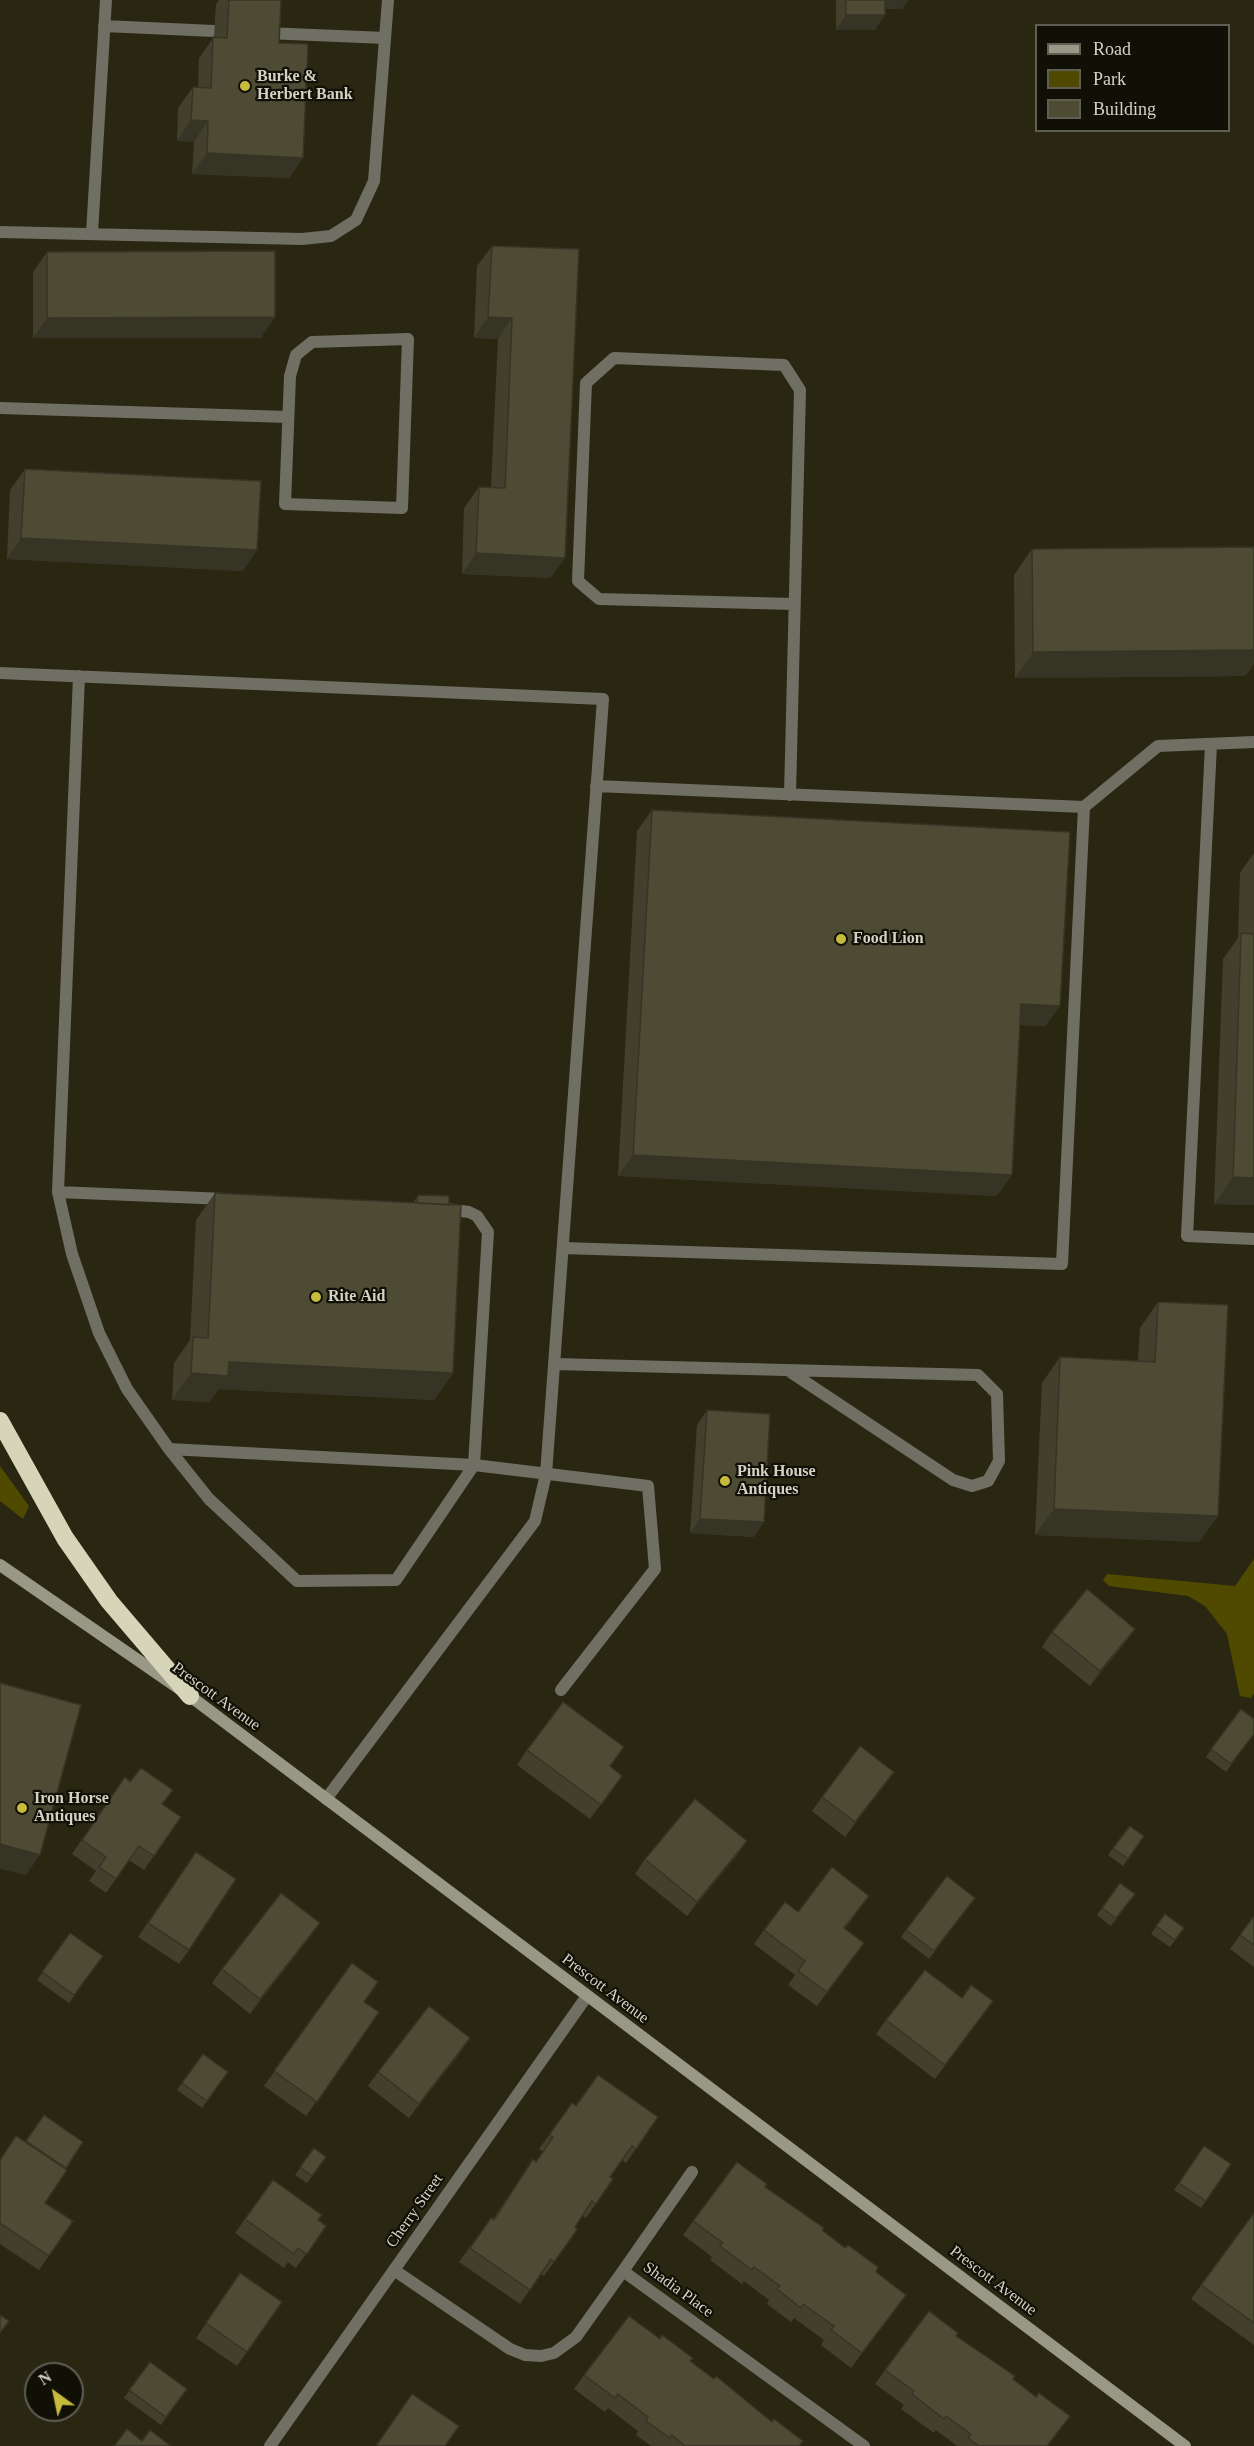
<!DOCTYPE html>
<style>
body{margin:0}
#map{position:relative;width:1254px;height:2446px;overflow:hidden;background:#292711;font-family:Georgia,serif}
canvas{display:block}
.legend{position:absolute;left:1035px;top:24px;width:195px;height:108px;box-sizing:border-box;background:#101007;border:2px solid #5e5e53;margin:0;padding:8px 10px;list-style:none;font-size:18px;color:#d3d2c4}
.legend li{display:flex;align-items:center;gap:12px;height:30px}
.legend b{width:30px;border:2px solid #5e5e53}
.north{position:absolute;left:24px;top:2362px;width:60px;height:60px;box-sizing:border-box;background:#101007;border:2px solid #5e5e53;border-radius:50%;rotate:327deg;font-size:16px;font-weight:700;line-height:24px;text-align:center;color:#d3d2c4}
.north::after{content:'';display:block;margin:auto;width:21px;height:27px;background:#c6bb3c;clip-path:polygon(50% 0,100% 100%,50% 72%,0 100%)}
</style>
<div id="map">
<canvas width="1254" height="2446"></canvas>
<ul class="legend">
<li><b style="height:8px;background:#999886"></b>Road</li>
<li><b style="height:16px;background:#504a00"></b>Park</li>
<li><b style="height:16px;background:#4d4b34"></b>Building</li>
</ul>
<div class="north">N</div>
</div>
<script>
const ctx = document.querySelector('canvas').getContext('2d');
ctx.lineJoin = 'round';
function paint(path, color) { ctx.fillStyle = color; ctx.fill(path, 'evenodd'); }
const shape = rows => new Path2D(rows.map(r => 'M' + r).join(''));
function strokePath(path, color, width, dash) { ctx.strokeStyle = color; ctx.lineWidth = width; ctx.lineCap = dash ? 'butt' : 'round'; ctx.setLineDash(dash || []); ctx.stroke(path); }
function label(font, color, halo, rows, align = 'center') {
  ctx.font = font + ' Georgia,serif'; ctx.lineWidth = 4.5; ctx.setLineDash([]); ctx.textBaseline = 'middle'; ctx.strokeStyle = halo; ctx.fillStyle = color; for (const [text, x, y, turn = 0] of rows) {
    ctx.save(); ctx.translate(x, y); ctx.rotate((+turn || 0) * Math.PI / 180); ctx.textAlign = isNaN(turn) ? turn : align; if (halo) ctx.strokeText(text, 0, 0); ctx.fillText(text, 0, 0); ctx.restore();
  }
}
const green = shape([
 [0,1466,29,1506,23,1519,0,1501],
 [1254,1559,1254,1693,1251,1698,1240,1696,1227,1634,1205,1606,1188,1596,1109,1586,1103,1580,1107,1574,1235,1586]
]);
const lane = shape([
 [104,26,214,31],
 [266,33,385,38],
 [0,232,302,239,331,236,356,220,374,181,388,0],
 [92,233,106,0],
 [408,339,402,508,285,504,290,376,296,355,312,342,408,339],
 [0,408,288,417],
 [0,673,603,699,546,1474,535,1521,326,1799],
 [79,676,58,1192,72,1254,99,1333,127,1389,169,1449,209,1499,297,1581,396,1580,474,1465,169,1449],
 [1211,744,1187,1236,1254,1239],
 [790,795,800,390,784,365,614,358,586,383,578,581,599,599,794,604],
 [1084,807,1158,746,1254,742],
 [58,1192,225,1199],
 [445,1209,469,1212,477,1216,488,1232,474,1465,648,1486,655,1569,561,1690],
 [563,1248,1062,1264,1084,807,596,786],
 [554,1364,978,1375,997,1394,999,1461,988,1481,972,1486,953,1480,789,1371],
 [394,2270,510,2349,525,2355,541,2356,554,2353,576,2337,623,2271,864,2446],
 [623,2271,692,2172]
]);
const street = shape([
 [270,2446,587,1996]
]);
const secondary = shape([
 [0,1565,190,1696,1185,2446]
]);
const highway = shape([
 [0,1421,65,1538,109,1601,190,1696]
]);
const wall = shape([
 [219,0,281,0,279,43,303,158,289,178,192,174,194,142,177,141,178,108,193,87,198,88,199,58,214,37,216,4],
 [836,0,908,0,902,9,885,9,875,30,836,30],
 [492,246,579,249,565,558,550,578,462,574,464,508,479,487,491,487,498,339,474,338,477,266],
 [47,252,261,338,33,338,33,272],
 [25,469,243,571,7,559,10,490],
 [1254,547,1254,664,1245,676,1015,678,1014,575,1032,549],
 [652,810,1046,1026,1020,1025,997,1196,618,1176,637,831],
 [1254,853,1254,1205,1214,1204,1223,959,1238,938,1240,873],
 [215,1193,413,1203,418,1195,449,1205,453,1373,434,1400,219,1389,209,1402,172,1400,174,1363,190,1340,196,1220],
 [1158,1302,1218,1516,1199,1542,1035,1535,1042,1383,1060,1357,1138,1361,1140,1328],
 [707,1410,754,1537,690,1533,697,1425],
 [1135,1629,1125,1643,1090,1686,1042,1647,1052,1632],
 [1241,1709,1254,1734,1226,1772,1206,1757],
 [527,1750,610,1767,622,1776,590,1819,517,1765],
 [894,1772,845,1837,812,1811,822,1797],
 [125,1777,181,1817,144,1870,129,1860,106,1893,89,1881,96,1871,72,1854],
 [1144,1836,1123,1866,1108,1855,1113,1848],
 [747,1841,737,1855,687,1916,635,1874,645,1859],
 [196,1852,189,1950,179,1964,138,1937],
 [1120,1883,1135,1894,1111,1926,1097,1915],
 [869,1896,845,1929,854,1957,817,2006,788,1985,795,1975,754,1944,764,1930,798,1912],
 [975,1898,929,1959,901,1937,906,1930],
 [1165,1914,1184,1928,1170,1947,1151,1934],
 [1254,1916,1254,1967,1230,1949],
 [70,1933,103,1956,69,2003,37,1980],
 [310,1937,250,2014,212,1983,222,1969],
 [352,1963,364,2002,379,2012,306,2116,264,2086],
 [993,2001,935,2079,876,2034,886,2020],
 [470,2038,460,2053,409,2118,368,2086,378,2072],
 [203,2054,228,2072,202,2108,177,2090],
 [572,2103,576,2106,658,2117,626,2163,622,2160,610,2177,613,2179,586,2218,583,2216,575,2227,577,2230,544,2276,541,2274,520,2304,459,2262,491,2218,493,2219,533,2159,536,2162,543,2152,539,2149],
 [26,2142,83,2142,65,2169,45,2203,73,2221,39,2270,0,2244,0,2159],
 [1204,2146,1231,2164,1201,2208,1174,2190],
 [314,2148,326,2157,307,2183,295,2175],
 [273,2180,318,2220,326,2226,296,2268,288,2262,284,2268,235,2233],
 [765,2187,906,2295,851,2368,821,2345,824,2340,794,2318,791,2322,767,2304,769,2300,744,2281,742,2284,710,2260,712,2257,683,2235,693,2221],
 [1254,2213,1254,2345,1191,2299],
 [240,2273,282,2302,237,2366,196,2338],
 [956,2336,1036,2397,1070,2416,1048,2446,957,2446,936,2430,934,2433,901,2409,904,2405,875,2384,885,2370],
 [150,2362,187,2389,161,2425,124,2398],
 [690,2362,800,2446,651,2446,636,2435,638,2431,608,2408,605,2412,574,2389,584,2375]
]);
const shadedWall = shape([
 [881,0,908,0,902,9,875,9],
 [846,15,885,15,875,30,836,30],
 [191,120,208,121,194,142,177,141],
 [207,153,303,158,289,178,192,174],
 [275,317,261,338,33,338,47,318],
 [488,317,512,318,498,339,474,338],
 [21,538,257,550,243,571,7,559],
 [476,553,565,558,550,578,462,574],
 [1254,650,1254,664,1245,676,1015,678,1033,652],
 [1021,1004,1060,1006,1046,1026,1007,1024],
 [633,1155,1012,1175,997,1196,618,1176],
 [1233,1177,1254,1178,1254,1205,1214,1204],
 [229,1362,453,1373,434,1400,219,1389,209,1402,172,1400,191,1373],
 [1054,1509,1218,1516,1199,1542,1035,1535],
 [700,1519,764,1522,754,1537,690,1533],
 [1135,1629,1125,1643,1090,1686,1100,1671],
 [894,1772,884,1786,845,1837,855,1822],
 [747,1841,737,1855,687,1916,697,1902],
 [0,1844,40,1855,26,1875,0,1869],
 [320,1923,310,1937,250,2014,260,1999],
 [864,1943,854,1957,817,2006,827,1992],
 [993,2001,983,2015,935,2079,945,2065],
 [470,2038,460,2053,409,2118,419,2104],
 [906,2295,896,2309,851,2368,862,2353]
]);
const building = shape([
 [229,0,281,0,279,43,308,44,303,158,207,153,208,121,191,120,193,87,211,88,213,37,227,38,229,0],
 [846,0,885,0,885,15,846,15,846,0],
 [492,246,579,249,565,558,476,553,479,487,505,488,512,318,488,317,492,246],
 [275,251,275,317,47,318,47,252,275,251],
 [25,469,261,481,257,550,21,538,25,469],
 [1254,547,1254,650,1033,652,1032,549,1254,547],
 [652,810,1070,832,1060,1006,1021,1004,1012,1175,633,1155,652,810],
 [1241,933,1254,934,1254,1178,1233,1177,1241,933],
 [215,1193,461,1205,453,1373,229,1362,228,1376,191,1373,193,1337,208,1338,215,1193],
 [418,1195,449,1196,449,1205,417,1203,418,1195],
 [1158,1302,1228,1305,1218,1516,1054,1509,1060,1357,1155,1362,1158,1302],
 [707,1410,770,1414,764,1522,700,1519,707,1410],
 [1087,1589,1135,1629,1100,1671,1052,1632,1087,1589],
 [0,1683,81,1705,40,1855,0,1844,0,1683],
 [563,1702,624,1747,610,1766,622,1776,601,1805,527,1750,563,1702],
 [1241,1709,1254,1719,1254,1734,1231,1764,1211,1749,1241,1709],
 [860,1746,894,1772,855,1822,822,1797,860,1746],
 [141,1768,173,1790,162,1804,181,1817,154,1856,139,1846,116,1879,99,1867,106,1857,82,1840,125,1777,130,1782,141,1768],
 [695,1799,747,1841,697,1902,645,1859,695,1799],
 [1130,1826,1144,1836,1128,1859,1113,1848,1130,1826],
 [196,1852,236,1879,189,1950,148,1923,196,1852],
 [832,1867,869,1896,844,1928,864,1943,827,1992,798,1971,805,1961,764,1930,785,1902,798,1912,832,1867],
 [947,1876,975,1898,934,1951,906,1930,947,1876],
 [1120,1883,1135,1894,1116,1918,1102,1908,1120,1883],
 [281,1893,320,1923,260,1999,222,1969,281,1893],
 [1165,1914,1184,1928,1175,1940,1156,1926,1165,1914],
 [1254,1916,1254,1945,1240,1935,1254,1916],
 [70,1933,103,1956,74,1995,42,1972,70,1933],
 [352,1963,378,1982,364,2002,379,2012,317,2102,274,2071,352,1963],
 [925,1970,962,1998,971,1985,993,2001,945,2065,886,2020,925,1970],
 [429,2006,470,2038,419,2104,378,2072,429,2006],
 [203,2054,228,2072,207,2101,182,2083,203,2054],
 [598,2075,658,2117,636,2149,632,2146,610,2177,613,2179,596,2204,592,2201,575,2227,577,2230,554,2262,551,2259,530,2290,470,2248,491,2218,494,2220,533,2159,536,2162,553,2137,549,2135,572,2103,576,2106,598,2075],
 [44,2115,83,2142,66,2168,26,2141,44,2115],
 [16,2136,67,2170,45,2203,73,2221,49,2256,0,2223,0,2160,16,2136],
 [1204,2146,1231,2164,1206,2201,1179,2183,1204,2146],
 [314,2148,326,2157,312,2176,300,2167,314,2148],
 [737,2162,767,2184,765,2187,824,2228,822,2230,845,2248,848,2245,878,2267,876,2272,906,2295,862,2353,831,2330,834,2326,803,2304,801,2308,777,2289,780,2286,754,2267,752,2270,720,2246,723,2243,693,2221,737,2162],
 [273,2180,322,2215,318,2220,326,2226,307,2254,298,2248,294,2254,245,2219,273,2180],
 [1254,2213,1254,2323,1201,2285,1254,2213],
 [240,2273,282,2302,247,2352,206,2323,240,2273],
 [929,2311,958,2333,956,2336,1015,2376,1013,2379,1036,2397,1039,2393,1070,2416,1047,2446,979,2446,968,2438,971,2434,946,2416,944,2419,912,2394,914,2391,885,2370,929,2311],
 [0,2315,9,2321,0,2333,0,2315],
 [629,2316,660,2339,662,2335,693,2358,690,2361,714,2379,716,2376,772,2422,774,2419,803,2441,799,2446,685,2446,672,2435,670,2438,646,2421,648,2417,618,2394,615,2398,584,2375,629,2316],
 [150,2362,187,2389,166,2417,129,2390,150,2362],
 [412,2394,459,2426,445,2446,376,2446,412,2394],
 [127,2429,142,2441,150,2430,171,2446,114,2446,127,2429]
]);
const markers = [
 [245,86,6,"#c6bb3c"],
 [841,939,6,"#c6bb3c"],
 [316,1297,6,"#c6bb3c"],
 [725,1481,6,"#c6bb3c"],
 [22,1808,6,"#c6bb3c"]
];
const poiNames = [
 ["Burke &",257,77],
 ["Herbert Bank",257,95],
 ["Food Lion",853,939],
 ["Rite Aid",328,1297],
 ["Pink House",737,1472],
 ["Antiques",737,1490],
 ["Iron Horse",34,1799],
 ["Antiques",34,1817]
];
const streetNames = [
 ["Prescott Avenue",216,1697,36],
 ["Prescott Avenue",605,1989,37],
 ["Cherry Street",415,2211,-55],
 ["Prescott Avenue",993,2281,37],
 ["Shadia Place",678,2290,36]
];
paint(green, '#504a00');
strokePath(lane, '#6f6f64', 12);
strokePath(street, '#6f6f64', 12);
strokePath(secondary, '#999886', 12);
strokePath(highway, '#d6d5b9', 18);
paint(wall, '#42402d');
paint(shadedWall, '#363424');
paint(building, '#4d4b34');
strokePath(building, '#363424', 1.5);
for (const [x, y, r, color] of markers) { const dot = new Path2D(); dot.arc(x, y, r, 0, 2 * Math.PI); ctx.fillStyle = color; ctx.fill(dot); strokePath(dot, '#101007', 2); }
label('bold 16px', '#d3d2c4', '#101007', poiNames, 'left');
label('16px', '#d3d2c4', '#101007', streetNames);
</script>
